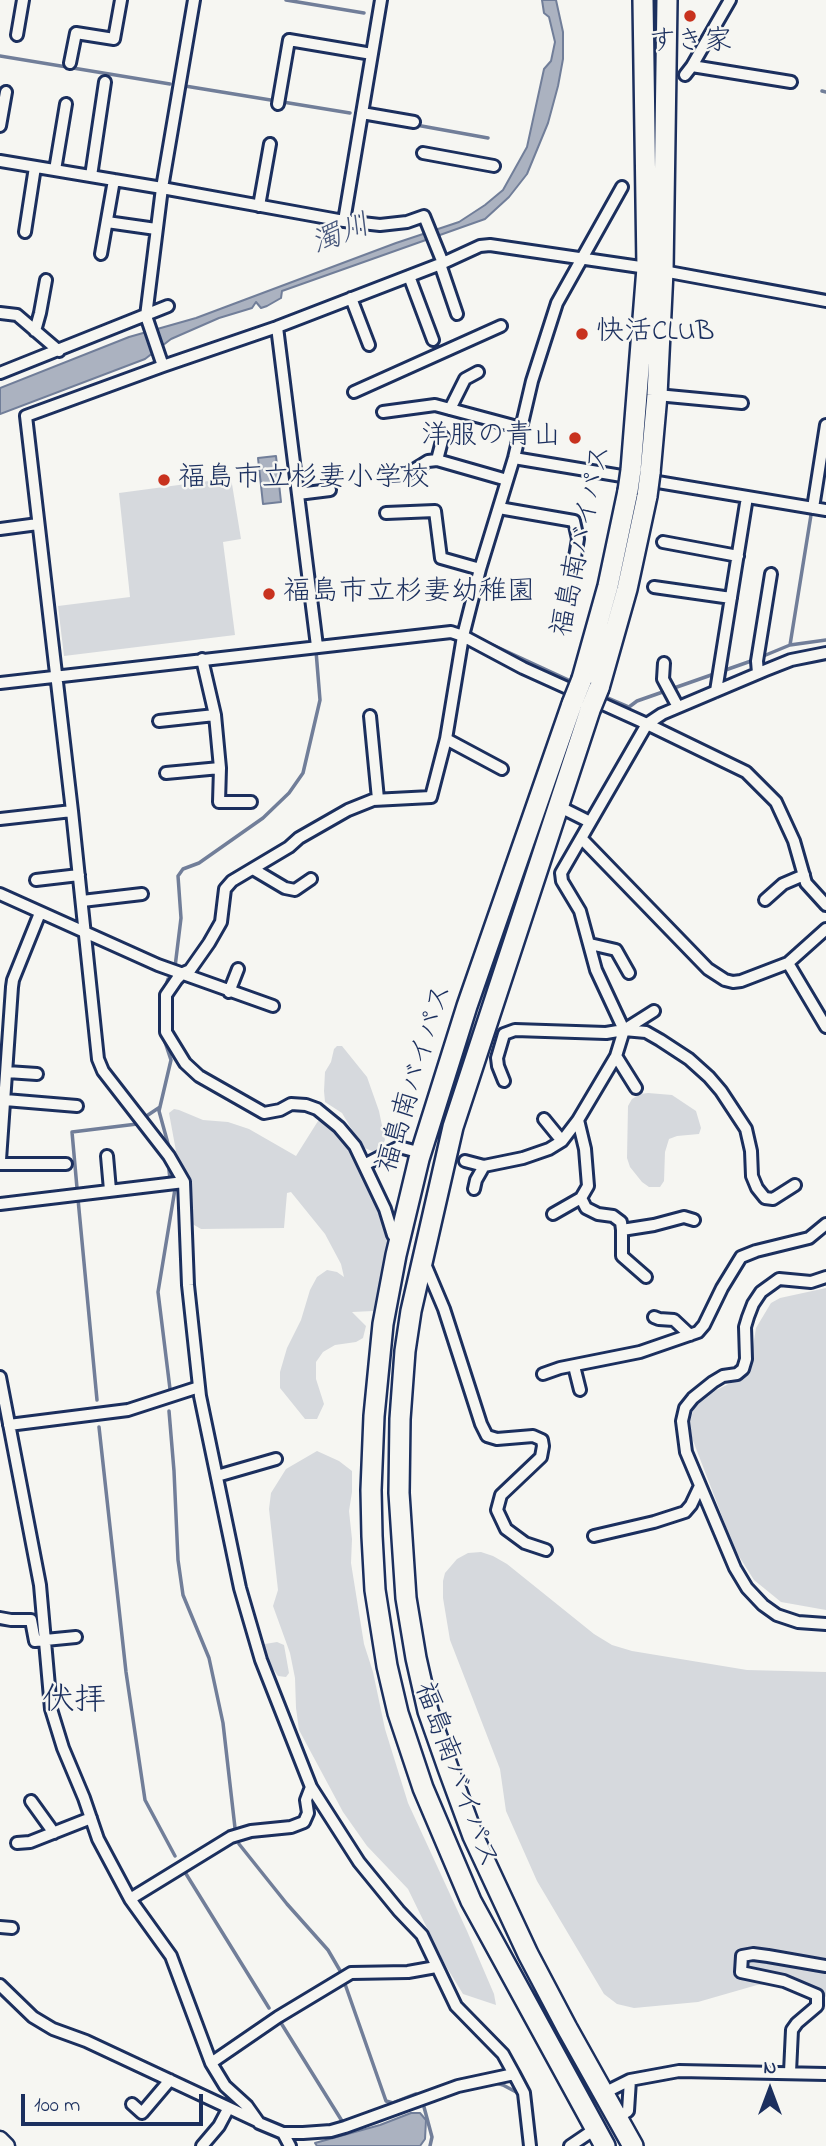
<!DOCTYPE html>
<meta charset="utf-8">
<style>
body{margin:0}
#map{position:relative;width:826px;height:2146px;overflow:hidden;background:#f6f6f2;font-family:"Indie Flower",sans-serif}
canvas{display:block}
.north{position:absolute;left:735px;top:2055px;width:70px;height:70px;-webkit-text-stroke:5px #f6f6f2;paint-order:stroke;rotate:0deg;font-size:19px;font-weight:700;line-height:28px;text-align:center;color:#1b2f5e}
.north::after{content:'';display:block;margin:auto;width:24px;height:32px;background:#1b2f5e;clip-path:polygon(50% 0,100% 100%,50% 72%,0 100%)}
.scale{position:absolute;left:21px;top:2094px;width:182px;height:32px;box-sizing:border-box;border:4px solid #1b2f5e;border-top:0;padding-left:9px;font-size:21px;line-height:24px;white-space:nowrap;color:#1b2f5e;-webkit-text-stroke:5px #f6f6f2;paint-order:stroke}
</style>
<div id="map">
<canvas width="826" height="2146"></canvas>
<div class="north">N</div>
<div class="scale">100 m</div>
</div>
<script>
const ctx = document.querySelector('canvas').getContext('2d');
ctx.lineJoin = 'round';
function paint(path, color) { ctx.fillStyle = color; ctx.fill(path, 'evenodd'); }
const shape = rows => new Path2D(rows.map(r => 'M' + r).join(''));
function strokePath(path, color, width, dash) { ctx.strokeStyle = color; ctx.lineWidth = width; ctx.lineCap = dash ? 'butt' : 'round'; ctx.setLineDash(dash || []); ctx.stroke(path); }
function label(font, color, halo, rows, align = 'center') {
  ctx.font = font + ' "Indie Flower","Klee One",sans-serif'; ctx.lineWidth = 5; ctx.setLineDash([]); ctx.textBaseline = 'middle'; ctx.strokeStyle = halo; ctx.fillStyle = color; for (const [text, x, y, turn = 0] of rows) {
    ctx.save(); ctx.translate(x, y); ctx.rotate((+turn || 0) * Math.PI / 180); ctx.textAlign = isNaN(turn) ? turn : align; if (halo) ctx.strokeText(text, 0, 0); ctx.fillText(text, 0, 0); ctx.restore();
  }
}
const green = shape([
 [231,478,241,539,223,542,235,635,64,656,58,606,130,597,119,493],
 [337,1046,342,1046,367,1077,379,1111,385,1140,380,1150,372,1151,362,1147,342,1113,325,1102,324,1091,325,1072,331,1062,334,1049],
 [648,1093,672,1095,696,1111,701,1128,699,1134,677,1136,669,1139,665,1152,664,1181,660,1187,649,1187,642,1182,630,1167,627,1158,628,1106,632,1099,640,1094],
 [174,1109,179,1110,203,1120,228,1122,249,1129,296,1156,318,1121,327,1123,344,1142,364,1169,388,1228,390,1240,373,1311,352,1312,366,1326,363,1338,356,1342,335,1345,323,1352,316,1362,316,1379,324,1404,317,1419,305,1419,280,1388,280,1372,287,1348,301,1320,310,1290,317,1277,327,1270,337,1272,344,1277,341,1264,325,1234,291,1192,287,1193,284,1228,201,1229,189,1222,169,1113],
 [826,1288,826,1610,781,1602,754,1580,735,1550,692,1438,690,1420,695,1406,706,1395,745,1376,749,1372,756,1328,771,1303,780,1298],
 [317,1451,339,1461,352,1471,352,1492,349,1511,352,1539,351,1563,364,1644,373,1672,385,1729,408,1803,467,1931,494,1994,496,2005,463,1994,444,1963,408,1889,367,1846,343,1812,299,1730,296,1708,295,1678,290,1653,273,1606,278,1590,269,1509,271,1493,286,1469],
 [481,1552,493,1556,507,1564,594,1634,612,1645,632,1651,747,1670,826,1672,826,1997,808,1984,757,1985,698,2002,634,2008,617,2004,604,1994,537,1881,506,1811,500,1769,450,1640,443,1598,443,1581,445,1573,457,1559,468,1553],
 [277,1642,284,1645,289,1673,286,1677,278,1676,260,1650,265,1644]
]);
const water = shape([
 [542,0,556,0,563,32,563,59,558,86,548,123,527,174,509,197,485,219,282,291,281,298,267,306,261,308,256,302,252,308,219,318,171,339,145,359,0,414,0,388,129,337,196,318,396,243,459,222,485,205,503,190,527,147,544,69,551,61,555,42,549,17,544,13,542,0],
 [276,456,281,502,263,504,258,458,276,456],
 [411,2113,420,2113,426,2120,425,2139,420,2146,317,2146,315,2143,380,2125,411,2113]
]);
const stream = shape([
 [286,0,364,13],
 [0,56,170,84],
 [185,86,350,113],
 [822,91,826,92],
 [416,125,488,138],
 [471,635,575,683],
 [790,645,811,515,812,513,816,513],
 [761,657,790,645,826,640],
 [601,695,629,707,637,701,754,660],
 [175,967,181,918,178,876,183,869,199,863,263,818,289,793,303,773,320,700,316,651],
 [164,991,168,979],
 [162,1033,171,1060,159,1111,170,1151],
 [145,1117,160,1107],
 [169,1170,170,1179],
 [77,1188,72,1132,137,1124],
 [78,1199,97,1400],
 [170,1389,158,1292,175,1189],
 [169,1411,174,1471,178,1560,183,1595,209,1658,223,1723,235,1828],
 [99,1427,126,1672,145,1800,175,1856],
 [239,1844,287,1904,328,1950,342,1974],
 [183,1869,269,2008],
 [345,1984,386,2101,393,2103,416,2094],
 [281,2023,342,2121],
 [493,2082,503,2085,518,2093],
 [424,2107,432,2137,430,2146]
]);
const street = shape([
 [17,35,23,0],
 [70,63,76,33,114,39,121,0],
 [692,66,791,82],
 [685,75,692,66,730,0],
 [278,104,289,40,372,54],
 [362,113,414,122],
 [0,126,6,92],
 [423,153,494,166],
 [0,161,162,188,344,221,380,225,407,222,424,216,443,263],
 [55,170,66,104],
 [91,176,105,82],
 [259,206,270,144],
 [344,221,381,0],
 [107,222,156,229],
 [25,232,35,167],
 [101,254,114,180],
 [440,264,457,314],
 [409,276,433,340],
 [351,298,369,345],
 [0,313,17,315,59,351],
 [277,327,317,646],
 [35,331,40,313,46,280],
 [163,366,146,316,162,188,194,0],
 [0,373,168,306],
 [354,392,501,326],
 [657,395,742,403],
 [450,409,465,379,478,372],
 [383,412,435,405,521,428],
 [514,458,826,510],
 [437,460,443,437],
 [385,475,407,474,428,461,437,460,507,480],
 [298,494,330,490],
 [499,508,574,521,578,539,573,569],
 [813,508,826,425],
 [386,513,435,511,441,558,480,569],
 [0,529,38,524],
 [663,542,738,556],
 [654,587,731,598],
 [202,659,215,715,220,768,219,802,251,802],
 [664,663,663,679,678,707],
 [758,673,757,661,771,574],
 [0,683,451,632,463,636,523,668,647,724,746,772,776,802,794,841,806,883,826,905],
 [716,691,747,497],
 [370,716,378,799],
 [159,721,215,715],
 [446,739,502,769],
 [166,773,220,768],
 [560,807,590,822],
 [0,819,72,811],
 [582,839,708,969,725,980,733,982,741,981,788,963,826,929],
 [253,869,285,888,295,890,311,879],
 [36,880,79,875],
 [0,894,158,965,273,1006],
 [765,900,783,884,804,875],
 [82,901,142,894],
 [590,944,616,950,629,973],
 [788,963,826,1027],
 [229,992,238,969],
 [624,1030,646,1032,660,1040,689,1059,709,1077,721,1091,746,1129,751,1151,752,1176,757,1188,765,1198,773,1199,795,1185],
 [616,1056,636,1088],
 [7,1072,37,1074],
 [504,1081,498,1066,497,1058,504,1034,515,1030,606,1033,624,1030,654,1011],
 [5,1100,77,1106],
 [544,1119,562,1141],
 [107,1156,110,1190],
 [0,1160,12,987,13,980,40,913],
 [465,1161,484,1166],
 [0,1164,66,1164],
 [364,1165,399,1147,414,1151],
 [474,1189,476,1180,484,1166,523,1158,549,1149,562,1141,578,1120,616,1056,624,1030,596,970,580,911,562,881,561,873,647,724,662,714,766,670,791,660,826,653],
 [581,1198,586,1208,598,1214,613,1216,621,1222,622,1230,654,1225,684,1217,694,1220],
 [0,1204,184,1182],
 [553,1214,581,1198,588,1186,585,1149,578,1120],
 [622,1230,622,1256,646,1277],
 [393,1235,385,1209,355,1146,339,1127,317,1109,306,1105,291,1104,280,1110,264,1113,199,1076,185,1063,166,1032,166,995,177,979,183,973,190,970,209,943,221,922,225,889,232,881,289,847,299,838,348,810,373,800,431,797,446,739,463,636,480,569,514,458,532,381,557,303,622,187],
 [425,1264,444,1309,481,1424,487,1436,497,1439,533,1436,542,1440,543,1446,541,1457,501,1495,497,1510,506,1529,525,1543,546,1550],
 [826,1277,811,1282,779,1279,761,1292,753,1304,748,1317,745,1327,746,1359,743,1369,737,1374,723,1376,713,1382,693,1398,685,1408,682,1421,686,1452,735,1568,747,1588,763,1605,777,1615,798,1622,826,1624],
 [654,1317,659,1319,674,1320,690,1335],
 [574,1366,580,1390],
 [543,1374,560,1368,640,1352,698,1332,704,1325,722,1288,741,1257,756,1251,809,1238,826,1224],
 [0,1377,40,1585,51,1709,63,1748,84,1798,98,1839,130,1899,171,1956,211,2063,225,2086,247,2106,259,2123,283,2133,303,2133,331,2131,345,2127,458,2086,514,2074,524,2093,530,2146],
 [9,1425,128,1410,199,1387],
 [217,1476,276,1459],
 [594,1536,654,1522,685,1512,691,1505,700,1486],
 [0,1618,11,1620,31,1620,35,1641,76,1637],
 [31,1801,54,1833],
 [17,1843,30,1842,91,1818],
 [130,1899,231,1837,251,1831,291,1827,304,1822,308,1813,306,1800,311,1787],
 [0,1927,12,1928],
 [0,1985,33,2017,53,2029,86,2041,257,2121],
 [211,2063,278,2017,351,1973,408,1972,436,1967],
 [790,2072,792,2030,797,2023,817,2006,817,1995,784,1981,741,1972,742,1956,753,1954,768,1956,826,1966],
 [514,2074,503,2054,456,2006,422,1935,399,1911,359,1862,311,1787,261,1660,240,1588,200,1396,188,1285,184,1182,169,1156,103,1071,98,1059,72,811,26,416,163,366,277,327,443,263,480,246,490,245,647,268,826,301],
 [604,2093,630,2080,679,2071,826,2074],
 [132,2104,142,2113,170,2080],
 [617,2118,628,2111,630,2080],
 [283,2133,290,2146],
 [202,2146,219,2126,228,2109],
 [570,2146,595,2129]
]);
const secondary = shape([
 [0,2139,7,2146]
]);
const highway = shape([
 [631,470,647,268,643,0],
 [650,473,657,395,663,271,667,0],
 [582,679,608,586,628,491],
 [599,688,627,589,647,496],
 [572,704,467,1006,419,1159,396,1255,383,1324,374,1416,371,1490,372,1536,375,1590,387,1666,398,1713,423,1788,471,1901,605,2146],
 [590,710,453,1127,411,1311,405,1351,400,1419,399,1493,406,1598,416,1658,428,1711,448,1768,473,1836,528,1954,567,2028,633,2146]
]);
const highwayBridge = shape([
 [628,491,631,470],
 [647,496,650,473],
 [572,704,582,679],
 [590,710,599,688]
]);
const markers = [
 [690,16,7,"#c8321e"],
 [582,334,7,"#c8321e"],
 [575,438,7,"#c8321e"],
 [164,480,7,"#c8321e"],
 [269,594,7,"#c8321e"]
];
const poiNames = [
 ["すき家",690,44,"center"],
 ["快活CLUB",596,334],
 ["洋服の青山",561,438,"right"],
 ["福島市立杉妻小学校",178,480],
 ["福島市立杉妻幼稚園",283,594]
];
const streetNames = [
 ["福島南バイパス",584,541,-78],
 ["福島南バイパス",417,1079,-73],
 ["福島南バイパス",454,1776,70]
];
const waterNames = [
 ["濁川",342,237,-21]
];
const quarterNames = [
 ["伏拝",74,1704]
];
paint(green, '#d6d9dd');
paint(water, '#abb2c0');
strokePath(water, '#717e99', 2);
strokePath(stream, '#717e99', 3.5);
strokePath(street, '#1b2f5e', 16);
strokePath(secondary, '#1b2f5e', 19);
strokePath(highway, '#1b2f5e', 24);
strokePath(street, '#f6f6f2', 10);
strokePath(secondary, '#f6f6f2', 14);
strokePath(highway, '#f6f6f2', 19);
strokePath(highwayBridge, '#1b2f5e', 24, []);
strokePath(highwayBridge, '#f6f6f2', 19);
for (const [x, y, r, color] of markers) { const dot = new Path2D(); dot.arc(x, y, r, 0, 2 * Math.PI); ctx.fillStyle = color; ctx.fill(dot); strokePath(dot, '#f6f6f2', 2.5); }
label('28px', '#1b2f5e', '#f6f6f2', poiNames, 'left');
label('28px', '#1b2f5e', '#f6f6f2', streetNames);
label('italic 30px', '#46567b', '#f6f6f2', waterNames);
label('32px', '#1b2f5e', '#f6f6f2', quarterNames);
</script>
